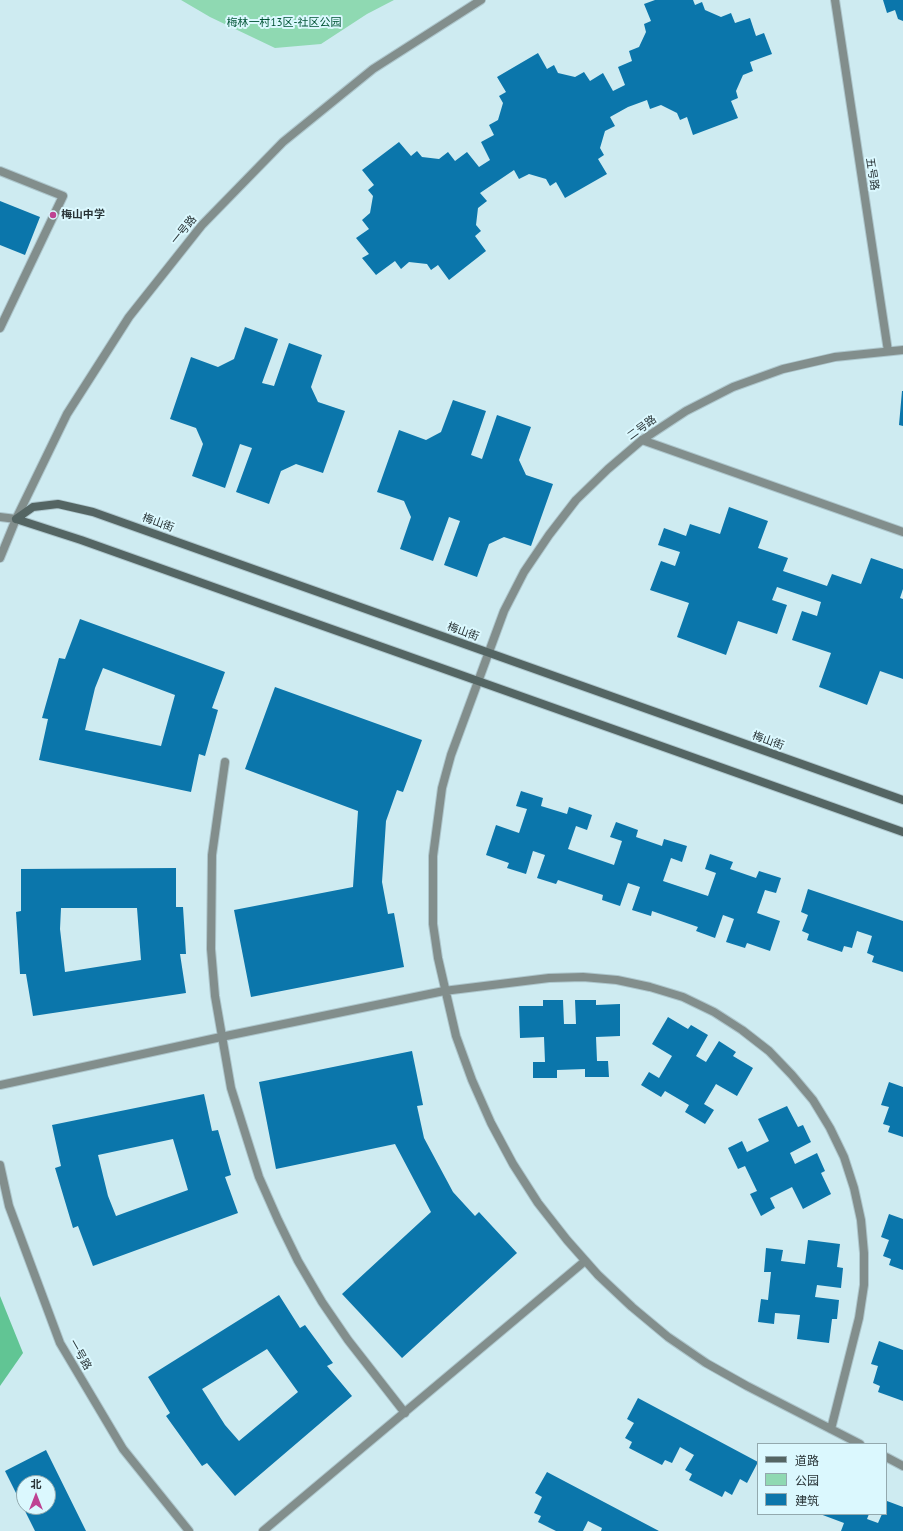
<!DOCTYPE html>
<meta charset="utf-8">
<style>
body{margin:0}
#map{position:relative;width:903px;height:1531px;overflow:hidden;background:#ceebf1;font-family:"PT Sans","Noto Sans SC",sans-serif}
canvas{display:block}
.legend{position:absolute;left:757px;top:1443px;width:130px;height:72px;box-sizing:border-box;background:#dbf8fe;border:1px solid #93a9ae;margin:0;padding:5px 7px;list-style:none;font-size:12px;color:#283336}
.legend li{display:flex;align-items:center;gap:8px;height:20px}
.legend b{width:20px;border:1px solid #93a9ae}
.north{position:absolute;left:16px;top:1475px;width:40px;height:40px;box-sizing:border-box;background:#dbf8fe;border:1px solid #93a9ae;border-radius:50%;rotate:0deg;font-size:11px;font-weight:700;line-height:16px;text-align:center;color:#283336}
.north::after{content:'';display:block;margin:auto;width:14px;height:18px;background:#be4292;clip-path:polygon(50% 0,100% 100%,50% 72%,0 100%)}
</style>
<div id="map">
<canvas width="903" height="1531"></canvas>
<ul class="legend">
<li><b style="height:5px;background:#546563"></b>道路</li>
<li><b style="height:11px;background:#8fd9b2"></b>公园</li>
<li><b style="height:11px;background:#0b76ab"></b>建筑</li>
</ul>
<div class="north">北</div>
</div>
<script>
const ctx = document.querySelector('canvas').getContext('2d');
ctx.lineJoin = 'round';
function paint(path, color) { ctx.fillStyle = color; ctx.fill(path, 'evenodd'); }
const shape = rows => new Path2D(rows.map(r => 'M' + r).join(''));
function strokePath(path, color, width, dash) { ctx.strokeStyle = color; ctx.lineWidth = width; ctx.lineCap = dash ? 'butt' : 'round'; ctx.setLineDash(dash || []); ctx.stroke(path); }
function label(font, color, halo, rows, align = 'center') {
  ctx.font = font + ' "PT Sans","Noto Sans SC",sans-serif'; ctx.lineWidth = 4; ctx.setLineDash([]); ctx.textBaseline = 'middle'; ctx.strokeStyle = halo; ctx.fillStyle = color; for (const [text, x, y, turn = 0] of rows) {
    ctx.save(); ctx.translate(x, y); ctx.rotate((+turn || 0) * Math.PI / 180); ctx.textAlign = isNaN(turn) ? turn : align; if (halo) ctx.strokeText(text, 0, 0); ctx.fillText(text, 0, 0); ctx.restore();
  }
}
const green = shape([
 [181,0,394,0,367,14,321,44,275,48,210,17]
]);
const forest = shape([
 [0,1296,23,1353,0,1386]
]);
const building = shape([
 [655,0,693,0,695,5,702,2,705,10,721,17,731,13,735,23,750,18,756,36,764,33,772,54,750,62,753,71,743,75,736,91,738,98,731,101,738,118,693,135,687,117,680,120,677,113,661,105,650,109,647,100,628,107,610,117,615,126,605,131,600,148,604,155,598,159,607,174,565,198,556,182,550,186,546,179,529,174,519,179,514,170,480,193,487,201,478,208,476,225,481,231,475,236,486,251,449,280,438,265,431,270,427,264,409,262,401,269,395,261,376,275,362,258,369,254,356,238,369,229,362,220,370,213,373,196,368,190,374,185,362,170,399,142,411,156,417,151,422,157,439,159,448,152,455,161,467,152,479,167,490,160,481,142,494,135,489,125,498,120,503,103,499,96,506,92,497,77,538,53,547,69,554,65,558,73,575,77,584,72,590,81,603,73,613,91,625,85,618,67,632,61,629,51,639,47,646,32,644,24,651,21,644,4],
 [883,0,903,0,903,21,898,19,895,10,887,13],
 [0,201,40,217,25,255,0,245],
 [245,327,278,339,262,383,274,386,289,343,322,355,311,387,318,402,345,411,323,473,296,464,281,471,269,504,236,492,252,448,240,444,225,488,192,476,203,444,196,428,170,419,191,357,218,367,234,359],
 [902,391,903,391,903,426,899,425],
 [453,400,486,411,471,455,482,459,497,415,531,427,519,460,526,475,553,484,531,546,504,537,489,544,477,577,444,565,460,521,449,517,433,561,400,549,411,517,404,501,377,492,399,430,426,440,441,432],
 [729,507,768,521,758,548,788,558,783,571,827,586,832,574,861,584,871,558,903,569,903,589,900,598,903,599,903,679,880,671,867,705,819,687,831,653,792,640,802,611,817,616,821,602,777,587,772,600,787,605,777,634,738,621,726,655,677,637,689,603,650,590,661,561,675,566,680,552,658,545,664,528,686,536,690,524,720,534],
 [80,619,225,672,212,708,218,710,205,756,199,754,191,792,39,760,48,719,42,718,59,658,65,659],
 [103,668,175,695,161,746,85,730,95,688],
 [275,687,422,740,403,792,397,790,386,821,382,882,388,914,394,913,404,967,251,997,234,910,353,887,358,811,245,769],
 [521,791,543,798,541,806,567,814,569,807,592,815,587,830,576,826,568,849,614,865,622,841,610,837,616,822,638,830,636,837,662,846,664,839,687,846,682,862,671,858,663,881,708,896,716,873,705,869,710,854,733,862,730,869,756,878,759,871,781,878,776,893,765,890,757,913,780,921,770,951,747,943,745,948,726,942,734,919,723,915,715,938,696,931,698,927,652,911,651,916,632,910,640,887,628,883,620,906,602,900,603,895,558,880,556,884,537,878,545,855,533,851,526,874,507,868,509,863,486,855,496,825,519,833,527,809,516,806],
 [176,868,176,907,183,907,186,954,180,954,186,993,33,1016,26,974,20,974,16,912,21,911,21,869],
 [61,908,137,908,141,960,65,972,60,929],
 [808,889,903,921,903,972,872,962,874,956,867,953,872,936,857,931,852,948,844,946,842,952,807,940,809,934,802,931,808,915,801,912],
 [543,1000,563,1000,564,1024,576,1024,575,1000,596,1000,596,1005,620,1004,620,1036,596,1037,597,1061,608,1061,609,1077,585,1077,585,1069,557,1070,557,1078,533,1078,533,1062,545,1062,544,1037,520,1038,519,1006,543,1006],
 [668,1017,688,1029,691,1025,708,1035,696,1056,706,1062,719,1041,736,1052,733,1056,753,1068,737,1096,716,1084,704,1104,714,1110,705,1124,685,1112,689,1105,665,1091,661,1097,641,1085,649,1072,659,1078,672,1056,652,1044],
 [412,1051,423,1105,417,1106,424,1138,453,1192,475,1216,479,1212,517,1253,402,1358,342,1294,431,1212,395,1144,276,1169,259,1082],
 [889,1082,903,1087,903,1137,888,1132,890,1126,883,1124,889,1107,881,1105],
 [204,1094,212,1131,218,1130,231,1175,225,1177,238,1213,93,1266,78,1226,73,1228,55,1168,61,1166,52,1125],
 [173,1139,188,1190,116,1216,108,1196,98,1155],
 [787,1106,798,1127,803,1125,811,1142,790,1153,795,1164,817,1153,825,1171,821,1173,831,1194,803,1209,792,1187,770,1198,775,1208,761,1216,750,1194,757,1191,745,1166,738,1169,728,1148,742,1141,747,1152,769,1141,758,1119],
 [889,1214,903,1219,903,1270,889,1265,891,1259,883,1256,889,1240,881,1237],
 [808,1240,840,1244,837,1267,843,1268,841,1288,817,1285,815,1297,839,1300,837,1319,832,1319,829,1343,797,1339,800,1315,775,1313,774,1324,758,1322,761,1299,768,1300,771,1272,764,1272,766,1248,783,1250,781,1261,805,1264],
 [279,1295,300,1328,305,1325,333,1363,327,1366,352,1396,235,1496,207,1463,202,1466,166,1416,170,1413,148,1377],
 [267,1349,298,1392,239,1441,225,1425,202,1389],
 [879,1341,903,1350,903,1401,878,1392,880,1386,873,1383,878,1366,871,1364],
 [638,1398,758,1462,747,1483,740,1479,732,1495,725,1491,722,1497,689,1480,692,1474,685,1470,694,1455,680,1447,672,1463,665,1460,662,1465,629,1448,632,1442,625,1438,634,1423,627,1419],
 [46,1450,86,1531,35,1531,5,1471],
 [24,1483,48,1483,48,1507,24,1507],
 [547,1472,659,1531,601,1531,602,1528,588,1521,583,1531,556,1531,538,1522,541,1516,534,1513,542,1497,535,1493],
 [887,1501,903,1507,903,1531,841,1531,844,1523,820,1514,869,1514,867,1519,878,1523,882,1514,886,1514]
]);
const lane = shape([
 [0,171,63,196,0,328],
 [642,440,903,532],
 [225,762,212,855,211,949,215,996,231,1088,259,1177,278,1220,298,1261,322,1302,348,1340,405,1413],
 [0,1085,221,1037,444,991],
 [263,1531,585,1261]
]);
const street = shape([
 [835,0,888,351],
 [0,517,16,519],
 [0,558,16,519,67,414,129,317,202,225,283,142,373,69,481,0],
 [444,991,549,978,583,977,617,980,650,987,683,997,714,1012,742,1030,769,1051,792,1075,813,1100,830,1128,844,1157,854,1188,861,1220,864,1253,864,1285,859,1318,831,1429],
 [0,1165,9,1206,60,1343,123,1449,189,1531],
 [860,1444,747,1386,706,1363,668,1337,632,1307,598,1275,567,1240,538,1203,513,1164,491,1123,472,1080,456,1036,438,958,433,924,433,856,442,788,451,755,504,611,524,572,549,535,576,500,608,469,642,440,686,411,733,387,783,369,835,357,903,350],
 [886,1457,903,1466]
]);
const secondary = shape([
 [16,519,33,507,58,504,93,512,903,800],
 [16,519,81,540,903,832]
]);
const markers = [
 [53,215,4,"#be4292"]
];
const parkNames = [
 ["梅林一村13区-社区公园",284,23]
];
const streetNames = [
 ["五号路",872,174,81],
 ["一号路",184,230,-51],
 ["二号路",642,428,-36],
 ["梅山街",158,523,20],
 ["梅山街",463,632,20],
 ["梅山街",768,741,20],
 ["一号路",80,1355,60]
];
const poiNames = [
 ["梅山中学",61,215]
];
paint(green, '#8fd9b2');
paint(forest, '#61c594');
paint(building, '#0b76ab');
strokePath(lane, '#adc6cc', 10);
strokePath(street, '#adc6cc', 10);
strokePath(secondary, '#adc6cc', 10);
strokePath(lane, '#828e8c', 8);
strokePath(street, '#828e8c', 8);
strokePath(secondary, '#546563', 8);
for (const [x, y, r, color] of markers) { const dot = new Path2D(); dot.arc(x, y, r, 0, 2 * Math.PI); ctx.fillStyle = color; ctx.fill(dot); strokePath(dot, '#dbf8fe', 1.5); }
label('11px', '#005334', '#dbf8fe', parkNames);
label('11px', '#283336', '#dbf8fe', streetNames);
label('bold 11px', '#283336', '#dbf8fe', poiNames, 'left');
</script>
